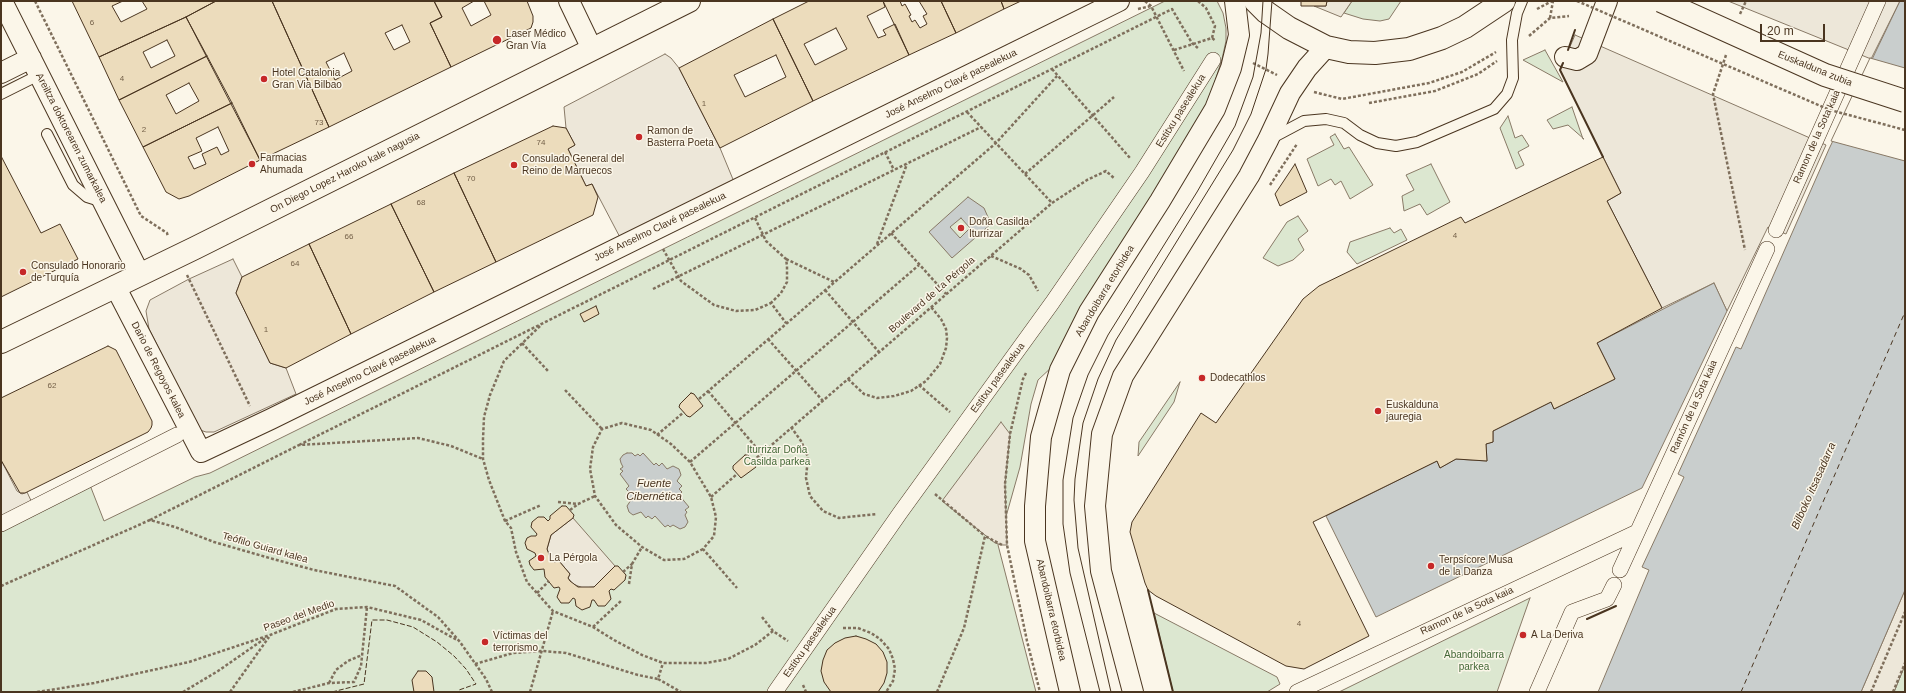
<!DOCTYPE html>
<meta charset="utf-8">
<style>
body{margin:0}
#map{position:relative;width:1906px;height:693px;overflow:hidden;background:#fbf6e9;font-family:Helvetica,sans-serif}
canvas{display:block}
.frame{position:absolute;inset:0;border:2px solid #4a3520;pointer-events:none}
.scale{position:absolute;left:1760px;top:24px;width:65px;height:18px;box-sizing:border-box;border:2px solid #4a3520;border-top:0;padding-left:5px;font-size:12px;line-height:14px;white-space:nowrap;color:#4a3520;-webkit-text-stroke:3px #fbf6e9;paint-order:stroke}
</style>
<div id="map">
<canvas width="1906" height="693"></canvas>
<div class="frame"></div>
<div class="scale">20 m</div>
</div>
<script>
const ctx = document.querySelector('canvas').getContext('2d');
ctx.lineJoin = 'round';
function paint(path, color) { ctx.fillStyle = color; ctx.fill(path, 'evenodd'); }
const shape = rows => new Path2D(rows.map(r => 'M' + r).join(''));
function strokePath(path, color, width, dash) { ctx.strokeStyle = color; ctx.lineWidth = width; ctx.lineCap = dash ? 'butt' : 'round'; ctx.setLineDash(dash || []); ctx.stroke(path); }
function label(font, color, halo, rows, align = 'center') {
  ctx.font = font + ' Helvetica,sans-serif'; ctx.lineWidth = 3; ctx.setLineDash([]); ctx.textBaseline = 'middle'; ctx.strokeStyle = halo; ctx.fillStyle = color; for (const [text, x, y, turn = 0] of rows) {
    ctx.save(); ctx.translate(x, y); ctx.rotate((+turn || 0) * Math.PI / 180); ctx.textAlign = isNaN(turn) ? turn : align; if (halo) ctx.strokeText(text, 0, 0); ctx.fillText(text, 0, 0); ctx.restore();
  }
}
const green = shape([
 [1165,1,1217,1,1223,13,1226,28,1226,41,1222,59,1210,97,1190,135,1054,365,1038,380,1031,404,1020,467,998,545,1036,692,1,692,1,525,88,480,104,521,195,477,210,473,1165,1],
 [1352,1,1401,1,1389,19,1380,21,1363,19,1344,13,1352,1],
 [1545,50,1563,82,1523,60,1545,50],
 [1572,107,1583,139,1584,139,1568,125,1553,129,1547,120,1572,107],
 [1508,116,1515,138,1522,135,1529,146,1518,152,1524,165,1516,169,1500,128,1508,116],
 [1335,134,1344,149,1349,147,1373,185,1350,199,1341,181,1335,185,1331,179,1318,186,1307,159,1334,145,1330,137,1335,134],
 [1431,164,1450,202,1427,215,1420,204,1404,211,1402,196,1414,190,1406,175,1431,164],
 [1298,216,1308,231,1298,239,1304,250,1293,260,1278,266,1263,258,1287,222,1298,216],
 [1390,228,1394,233,1401,229,1407,240,1357,264,1347,252,1350,242,1390,228],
 [1180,382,1174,402,1138,456,1139,442,1180,382],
 [1530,598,1497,692,1339,692,1530,598],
 [1154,613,1277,677,1280,684,1267,692,1173,692,1154,613],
 [1905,665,1905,692,1894,692,1905,665]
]);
const parking = shape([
 [1327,1,1352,1,1341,17,1314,6,1326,6,1327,1],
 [1728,1,1900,1,1871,59,1728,1],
 [1575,35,1826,145,1786,234,1768,227,1727,311,1714,283,1662,308,1607,201,1621,193,1560,70,1575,35],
 [665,54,671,58,679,68,720,148,737,189,624,245,592,184,586,186,568,149,575,145,566,128,564,107,665,54],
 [233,259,242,277,236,293,270,363,286,368,296,394,214,432,206,432,200,430,149,329,146,311,150,300,189,279,233,259],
 [1001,422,1010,434,1005,484,1007,545,1002,545,995,543,942,501,1001,422],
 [1,460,17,491,22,494,27,492,34,507,1,524,1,460],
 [573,518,615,566,594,587,583,588,573,584,568,578,570,574,559,561,554,562,550,557,547,549,551,535,573,518],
 [1905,590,1905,665,1894,692,1861,692,1905,590]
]);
const water = shape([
 [1900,1,1905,1,1905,590,1861,692,1598,692,1649,570,1642,567,1684,477,1678,474,1736,347,1741,349,1829,149,1900,1],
 [968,197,984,208,991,224,952,258,929,232,968,197],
 [961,218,970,228,960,238,950,227,961,218],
 [1714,283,1727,311,1642,488,1376,617,1326,516,1437,461,1440,468,1456,459,1487,461,1486,444,1493,442,1493,431,1551,402,1554,409,1615,379,1597,343,1714,283],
 [627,453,632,453,635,456,638,454,640,456,643,453,654,465,656,463,659,466,662,463,667,469,673,466,679,469,681,475,677,481,682,486,679,489,682,492,679,495,689,507,685,510,687,512,685,515,688,522,685,527,680,529,673,525,670,527,668,525,665,527,655,516,652,519,648,516,646,518,641,512,633,515,629,512,627,506,631,500,626,494,629,492,626,489,629,486,620,474,623,471,620,469,623,467,621,463,620,459,623,455,627,453]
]);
const pier = shape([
 [1870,58,1905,68,1905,161,1831,141,1870,58]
]);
const ferry = shape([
 [1741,692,1905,312]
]);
const building = shape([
 [72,1,123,1,112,6,121,22,147,9,142,1,216,1,186,17,99,57,72,1],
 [216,1,272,1,329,127,260,160,186,17,216,1],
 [272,1,434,1,442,17,430,23,451,67,329,127,272,1],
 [402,25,410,42,394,50,385,33,402,25],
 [344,53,352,71,335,80,326,62,344,53],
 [434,1,474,1,462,8,471,26,491,15,484,1,527,1,533,16,533,22,531,28,451,67,430,23,442,17,434,1],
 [809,1,883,1,885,7,867,16,878,38,886,35,883,30,895,24,909,55,813,101,773,19,809,1],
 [836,28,847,49,815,65,804,44,836,28],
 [883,1,900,1,902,6,905,4,911,15,909,16,912,22,915,20,920,28,927,24,923,16,927,14,919,1,941,1,956,33,909,55,883,1],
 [941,1,1001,1,1004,9,956,33,941,1],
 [1001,1,1021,1,1004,9,1001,1],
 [1301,1,1327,1,1326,6,1301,6,1301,1],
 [186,17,207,56,119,100,99,57,186,17],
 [167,40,175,56,151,68,143,52,167,40],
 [773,19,813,101,720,148,679,68,773,19],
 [776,55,786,77,745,97,734,75,776,55],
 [207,56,232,103,143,147,119,100,207,56],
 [189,83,199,101,176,114,166,95,189,83],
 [232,103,260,160,189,196,179,199,166,192,143,147,232,103],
 [218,127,229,151,221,155,217,147,202,154,206,164,194,169,188,157,202,151,196,138,218,127],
 [553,126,566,128,575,145,568,149,586,186,592,184,598,197,593,215,496,262,454,173,553,126],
 [1,156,41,233,60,224,78,259,1,297,1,156],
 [1603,157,1621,193,1607,201,1662,308,1597,343,1615,379,1554,409,1551,402,1493,431,1493,442,1486,444,1487,461,1456,459,1440,468,1437,461,1313,522,1369,636,1304,669,1286,666,1156,596,1148,590,1145,583,1130,532,1132,522,1201,413,1216,423,1303,299,1319,286,1461,217,1465,223,1603,157],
 [1295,164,1307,192,1280,206,1275,194,1295,164],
 [454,173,496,262,434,292,391,204,454,173],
 [391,204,434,292,351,334,309,244,391,204],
 [309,244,351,334,286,368,270,363,236,293,242,277,309,244],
 [596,306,599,314,584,322,580,314,596,306],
 [108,346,116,350,152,421,152,425,151,428,148,432,25,493,20,493,1,460,1,398,108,346],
 [691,393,694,394,703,406,690,417,687,416,679,407,680,404,691,393],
 [745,455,748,455,756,467,741,478,733,469,733,466,745,455],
 [562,506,566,506,574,515,573,518,551,535,547,549,550,557,554,562,559,561,570,574,568,578,570,581,578,587,594,587,615,566,618,566,626,575,625,580,614,590,611,589,609,591,611,599,605,606,598,606,594,600,592,600,590,607,582,610,576,606,575,599,573,598,569,603,561,603,557,597,560,589,559,587,554,588,545,577,544,569,534,570,530,565,529,561,536,556,535,553,527,549,525,543,527,538,531,536,536,536,537,534,531,527,532,522,538,517,544,517,548,521,550,519,550,516,562,506],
 [856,636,866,639,876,644,883,652,887,662,887,673,884,683,878,692,831,692,824,682,821,671,823,660,827,650,835,643,845,638,856,636],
 [418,671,426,671,432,677,434,692,414,692,412,680,418,671]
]);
const path = shape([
 [35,1,141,216,167,233,168,237],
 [1145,1,1151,6,1184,71],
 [1198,1,1206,8,1215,26,1212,38],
 [1138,9,1151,6],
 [1537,9,1552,1],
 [1740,14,1746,1],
 [1550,18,1553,1],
 [1529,36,1550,18,1569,16],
 [1174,50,1212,38,1216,41],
 [1726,55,1713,94,1745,250],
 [1253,63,1277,75],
 [1052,69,1130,158],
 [1314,92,1342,99,1429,83,1462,72,1496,52],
 [1369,103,1435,91,1478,74,1497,61],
 [967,112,1052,203],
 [885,152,894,170],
 [1025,174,1114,97],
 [1270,185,1297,144],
 [755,218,766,241,786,259,787,266,787,282,781,293,771,303],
 [891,233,946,294],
 [877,244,907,164],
 [663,249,681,281,714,305,736,311,755,310,771,303,786,323],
 [991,256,1021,269,1029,275,1038,291],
 [786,259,834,282],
 [187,275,250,406],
 [653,289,981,127],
 [825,290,879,352],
 [540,326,504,361,490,395,484,417,483,439,483,459,489,480,505,521,511,528,516,552,527,582,553,611,593,627,614,640,642,655,663,663,706,663,728,659,755,645,773,631,788,641],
 [768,339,823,401],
 [522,343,548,371],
 [1026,373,1023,379,1010,434,1005,484,1007,545,1027,641,1040,692],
 [848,379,864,394,877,398,894,396,911,391,926,381,940,364,946,348,947,338,946,329,941,319,931,307],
 [919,385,950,412],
 [565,390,602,429],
 [708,391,761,453],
 [699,399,996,143,1057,76],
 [791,427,801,441,808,457,806,478,810,496,823,511,839,518,877,514],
 [657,435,684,412],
 [299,445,1172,9,1192,43,1199,49],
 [753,461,1052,203,1087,180,1106,171,1115,179],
 [690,462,919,265],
 [935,494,985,536],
 [711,497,737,474],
 [558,502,578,504,595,496],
 [570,510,577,505],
 [150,520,299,445,418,438,451,446,483,459],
 [505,521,541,505],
 [703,549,684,559,664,560,642,547,616,525,595,496,590,469,593,447,602,429,622,423,651,430,671,444,690,462,711,497,716,517,714,536,703,549,737,588],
 [623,572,632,564],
 [629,584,632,564,642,547],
 [1,586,150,520,175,527,214,542,273,559,314,570,395,586,438,617,460,642,486,679,492,692],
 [537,593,549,581],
 [762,617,773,631],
 [593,627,622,600],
 [843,628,858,628,871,633,880,639,889,649,893,659,895,669,893,681,886,692],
 [475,664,513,653,543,651,566,653,638,675,658,679,663,663],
 [658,679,681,692],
 [329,683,336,670,348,661,362,655],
 [803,685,806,692],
 [37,692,94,683,189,662,270,635,336,609,367,607,421,620,457,640],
 [183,692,218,671,267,637],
 [230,692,269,637],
 [293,692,329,683,354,682,361,666,367,607],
 [530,692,553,611],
 [937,692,964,628,985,536,1002,545],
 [1871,692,1905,612],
 [1893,692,1905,663]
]);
const service = shape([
 [1,94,39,75],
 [47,134,73,185,87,197,103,202],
 [1272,138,1304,121,1326,119,1344,123,1360,135,1377,143,1396,146,1417,142,1494,109,1507,94,1513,78,1512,40,1517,13,1522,1]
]);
const pedestrian = shape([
 [1776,230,1878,1],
 [1,524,177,435],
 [1620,570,1767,249],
 [775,692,900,513,1052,303,1142,172,1213,60],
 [1297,692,1637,532],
 [1537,692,1572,612,1607,599,1614,585]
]);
const minor = shape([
 [2,1,140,275],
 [569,1,592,49],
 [1565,57,1577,60,1587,54,1607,1],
 [1,73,31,58],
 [115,286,201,452,271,419,1119,1],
 [1070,692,1035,541,1035,506,1041,437,1060,370,1089,312,1160,201,1215,109,1231,68,1239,35,1235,1],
 [1133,692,1101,571,1095,506,1102,434,1123,376,1249,176,1268,140,1290,93,1307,68,1326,47]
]);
const primary = shape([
 [1255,1,1266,12,1289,28,1326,47,1349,52,1375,53,1409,49,1442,38,1465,27,1504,1],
 [1,342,195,248,689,1]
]);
const tram = shape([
 [1100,692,1070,573,1063,524,1063,480,1073,418,1088,375,1108,335,1197,192,1235,126,1253,77,1261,33,1263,1],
 [1111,692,1078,548,1074,500,1075,479,1083,423,1098,379,1116,340,1233,150,1251,114,1266,69,1268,54,1272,1]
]);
const pathBridge = shape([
 [1577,1,1830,110,1905,130]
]);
const primaryBridge = shape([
 [1661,1,1825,75,1905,101]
]);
const fence = shape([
 [332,692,364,684,372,620,387,620,413,627,437,642,454,656,466,669,476,684,459,690]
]);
const wall = shape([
 [1568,50,1575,30],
 [1563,63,1560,70,1603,157],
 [1148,590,1173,692],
 [1587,619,1616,606]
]);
const markers = [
 [497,40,5,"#c62828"],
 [264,79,4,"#c62828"],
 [639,137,4,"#c62828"],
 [252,164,4,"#c62828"],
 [514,165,4,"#c62828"],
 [961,228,4,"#c62828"],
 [23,272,4,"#c62828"],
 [1202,378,4,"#c62828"],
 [1378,411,4,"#c62828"],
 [541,558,4,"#c62828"],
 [1431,566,4,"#c62828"],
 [1523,635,4,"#c62828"],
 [485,642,4,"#c62828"]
];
const numberNames = [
 ["6",92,23],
 ["4",122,79],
 ["1",704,104],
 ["73",319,123],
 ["2",144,130],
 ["74",541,143],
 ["70",471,179],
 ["68",421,203],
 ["4",1455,236],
 ["66",349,237],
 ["64",295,264],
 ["1",266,330],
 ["62",52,386],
 ["4",1299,624]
];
const poiNames = [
 ["Laser Médico",506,34],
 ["Gran Vía",506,46],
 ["Hotel Catalonia",272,73],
 ["Gran Via Bilbao",272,85],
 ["Ramon de",647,131],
 ["Basterra Poeta",647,143],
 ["Farmacias",260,158],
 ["Ahumada",260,170],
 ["Consulado General del",522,159],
 ["Reino de Marruecos",522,171],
 ["Doña Casilda",969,222],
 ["Iturrizar",969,234],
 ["Consulado Honorario",31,266],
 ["de Turquía",31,278],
 ["Dodecathlos",1210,378],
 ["Euskalduna",1386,405],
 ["jauregia",1386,417],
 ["La Pérgola",549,558],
 ["Terpsícore Musa",1439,560],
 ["de la Danza",1439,572],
 ["A La Deriva",1531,635],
 ["Víctimas del",493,636],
 ["terrorismo",493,648]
];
const streetNames = [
 ["Euskalduna zubia",1815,69,22],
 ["José Anselmo Clavé pasealekua",951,84,-26],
 ["Estitxu pasealekua",1181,111,-58],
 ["Ramon de la Sota kaia",1817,137,-66],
 ["Areiltza doktorearen zumarkalea",71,138,63],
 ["On Diego Lopez Haroko kale nagusia",345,173,-27],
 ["José Anselmo Clavé pasealekua",660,227,-26],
 ["Abandoibarra etorbidea",1105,291,-59],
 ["Boulevard de La Pérgola",932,295,-41],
 ["Dario de Regoyos kalea",158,370,63],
 ["José Anselmo Clavé pasealekua",370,371,-26],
 ["Estitxu pasealekua",998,378,-54],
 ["Ramón de la Sota kaia",1694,407,-66],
 ["Teófilo Guiard kalea",265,548,16],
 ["Abandoibarra etorbidea",1051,610,77],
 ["Ramon de la Sota kaia",1467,611,-25],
 ["Paseo del Medio",299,616,-20],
 ["Estitxu pasealekua",810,642,-55]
];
const parkNames = [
 ["Iturrizar Doña",777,450],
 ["Casilda parkea",777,462],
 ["Abandoibarra",1474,655],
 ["parkea",1474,667]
];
const waterNames = [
 ["Fuente",654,484],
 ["Cibernética",654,497],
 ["Bilboko itsasadarra",1814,486,-66]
];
paint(green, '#dce7d0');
strokePath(green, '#887966', 1);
paint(parking, '#ede7d9');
strokePath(parking, '#887966', 1);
paint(water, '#c9cecd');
strokePath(water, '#887966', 1);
paint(pier, '#fbf6e9');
strokePath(pier, '#887966', 1);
strokePath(ferry, '#4a3520', 1, [5, 4]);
paint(building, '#ecdcbc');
strokePath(building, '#4a3520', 1);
strokePath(service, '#4a3520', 12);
strokePath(pedestrian, '#4a3520', 16);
strokePath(minor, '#4a3520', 22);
strokePath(primary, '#4a3520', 24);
strokePath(path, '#7f6f5c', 2.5, [3, 2]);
strokePath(service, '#fbf6e9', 10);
strokePath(pedestrian, '#fbf6e9', 15);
strokePath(minor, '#fbf6e9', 20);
strokePath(primary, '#fbf6e9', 22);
strokePath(tram, '#4a3520', 1);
strokePath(primaryBridge, '#4a3520', 24, []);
strokePath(pathBridge, '#7f6f5c', 2.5, [3, 2]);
strokePath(primaryBridge, '#fbf6e9', 22);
strokePath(fence, '#4a3520', 1, [5, 2]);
strokePath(wall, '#4a3520', 2);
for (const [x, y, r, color] of markers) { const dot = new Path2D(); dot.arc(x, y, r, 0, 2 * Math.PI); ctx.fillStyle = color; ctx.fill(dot); strokePath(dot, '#fbf6e9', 1.5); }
label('8px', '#725f47', null, numberNames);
label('10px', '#4a3520', '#fbf6e9', poiNames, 'left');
label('10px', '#4a3520', '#fbf6e9', streetNames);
label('10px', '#436837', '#fbf6e9', parkNames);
label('italic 11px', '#4a3520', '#fbf6e9', waterNames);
</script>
